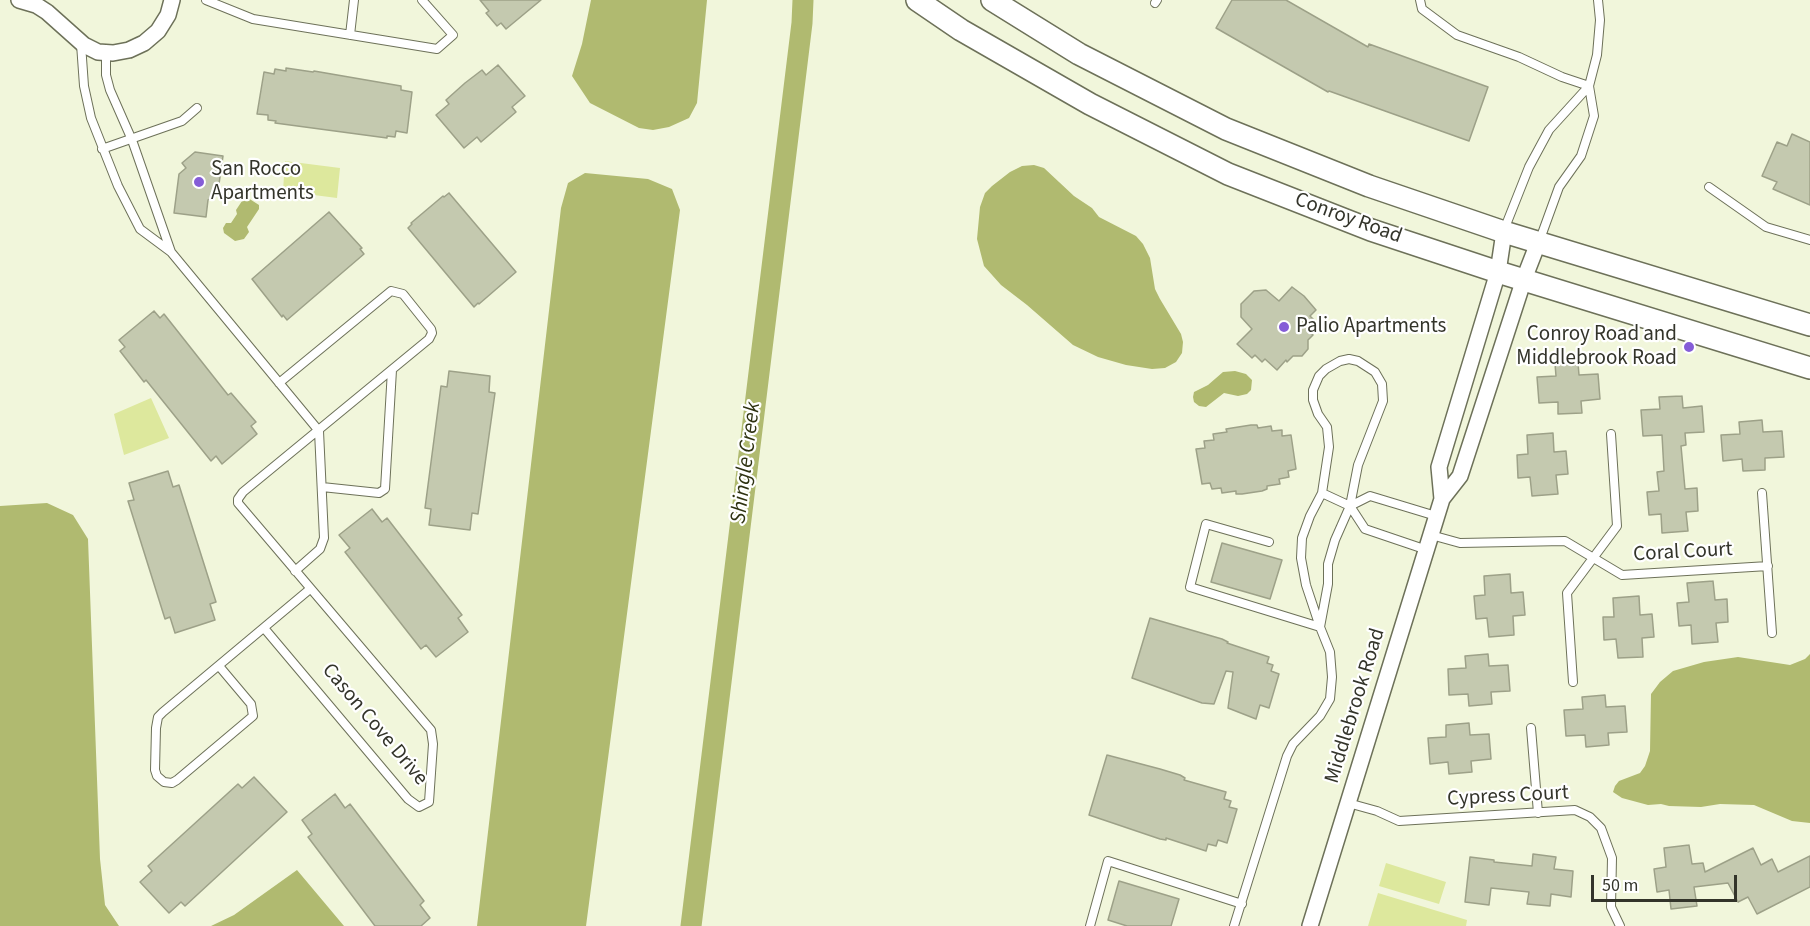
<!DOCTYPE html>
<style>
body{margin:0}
#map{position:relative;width:1810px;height:926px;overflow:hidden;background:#f1f6db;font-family:"Source Sans 3",sans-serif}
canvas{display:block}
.scale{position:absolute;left:1591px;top:875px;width:146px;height:27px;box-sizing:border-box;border:3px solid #33342a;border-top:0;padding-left:8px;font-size:18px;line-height:21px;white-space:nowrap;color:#33342a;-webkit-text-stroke:4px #fff;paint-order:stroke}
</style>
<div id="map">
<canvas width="1810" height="926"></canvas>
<div class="scale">50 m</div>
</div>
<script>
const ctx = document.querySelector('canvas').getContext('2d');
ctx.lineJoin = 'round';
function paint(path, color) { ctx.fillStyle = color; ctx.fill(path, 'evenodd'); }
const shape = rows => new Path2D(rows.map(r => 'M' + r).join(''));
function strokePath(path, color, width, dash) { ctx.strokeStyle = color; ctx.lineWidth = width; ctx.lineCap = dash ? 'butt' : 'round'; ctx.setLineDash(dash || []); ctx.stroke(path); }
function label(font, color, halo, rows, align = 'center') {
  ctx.font = font + ' "Source Sans 3",sans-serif'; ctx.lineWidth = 4.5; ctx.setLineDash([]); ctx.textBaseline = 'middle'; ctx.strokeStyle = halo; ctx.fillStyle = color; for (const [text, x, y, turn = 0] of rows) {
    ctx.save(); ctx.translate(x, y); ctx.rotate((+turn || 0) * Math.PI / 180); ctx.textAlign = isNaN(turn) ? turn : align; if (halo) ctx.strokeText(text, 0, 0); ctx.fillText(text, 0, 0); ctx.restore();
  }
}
const green = shape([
 [285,161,340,168,337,198,283,191],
 [151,398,169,438,124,455,114,414],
 [1386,863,1446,882,1439,904,1379,886],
 [1378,893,1467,920,1466,926,1368,926]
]);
const water = shape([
 [591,0,707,0,697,103,689,118,669,127,653,130,639,128,590,103,572,76,582,44],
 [1034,165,1044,168,1074,196,1092,208,1099,217,1136,236,1143,244,1150,258,1155,289,1160,299,1181,334,1183,342,1182,353,1176,362,1165,368,1152,369,1126,365,1098,357,1073,345,1027,305,1001,285,984,266,977,239,980,207,985,193,992,186,1010,172,1022,166],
 [585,173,648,179,672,189,680,210,586,926,477,926,561,208,568,183],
 [244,198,248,198,259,205,259,209,247,227,249,232,244,239,235,241,224,233,223,228,226,223,231,223,237,214,236,210],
 [1235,371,1246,374,1252,380,1251,390,1247,394,1238,396,1224,393,1206,407,1199,406,1194,402,1193,397,1194,392,1208,385,1223,372],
 [47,503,73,515,88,539,100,859,105,905,119,926,0,926,0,506],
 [1810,654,1810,823,1792,821,1754,805,1720,804,1701,807,1669,806,1661,804,1648,805,1622,798,1613,792,1615,786,1619,781,1640,773,1645,766,1650,751,1651,694,1660,682,1673,671,1704,662,1738,657,1790,665,1805,659],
 [297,870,344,926,211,926,234,915]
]);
const canal = shape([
 [691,926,802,23,803,0]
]);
const building = shape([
 [480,0,541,0,506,29,501,23,497,26,486,13,489,11,480,0],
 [1232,0,1286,0,1368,47,1369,44,1488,87,1469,141,1329,91,1328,92,1216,28,1232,0],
 [498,65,525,96,512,107,516,112,481,142,477,137,464,148,436,115,449,104,446,100,465,83,482,70,486,75,498,65],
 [286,68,313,72,314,71,401,86,401,90,412,92,407,133,396,131,395,137,387,136,387,138,275,123,276,121,268,120,268,115,257,114,264,72,274,74,275,69,286,71,286,68],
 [1792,134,1810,142,1810,205,1773,189,1777,182,1762,176,1777,142,1787,146,1792,134],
 [195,152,223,156,218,191,208,200,206,217,174,213,179,174,186,168,182,163,195,152],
 [449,193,516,272,479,304,478,303,474,307,408,228,412,224,411,223,443,196,444,197,449,193],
 [329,212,362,248,360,249,364,254,287,320,283,315,282,317,252,279,329,212],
 [1292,287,1304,296,1316,310,1310,316,1320,326,1311,334,1313,335,1308,340,1308,349,1302,356,1293,356,1287,362,1286,360,1277,370,1265,359,1262,362,1255,355,1252,358,1237,344,1252,329,1241,317,1241,304,1254,291,1266,290,1279,301,1292,287],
 [154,311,160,318,164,314,228,395,231,393,256,422,251,426,257,434,222,464,216,456,211,461,146,380,144,382,120,351,125,347,119,340,154,311],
 [1578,363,1579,375,1598,374,1600,399,1581,401,1582,413,1558,414,1558,402,1539,403,1537,377,1556,376,1555,364,1578,363],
 [449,371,490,376,489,392,495,393,478,514,472,513,470,530,429,525,431,509,425,508,441,386,447,387,449,371],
 [1682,396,1683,408,1702,406,1704,432,1685,433,1686,445,1681,446,1685,489,1697,488,1698,511,1686,512,1688,531,1662,533,1661,514,1649,515,1647,492,1659,491,1657,472,1664,471,1662,435,1643,436,1641,410,1660,409,1659,397,1682,396],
 [1762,420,1763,432,1782,431,1784,457,1765,458,1765,470,1743,471,1742,459,1723,461,1721,435,1740,434,1739,422,1762,420],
 [1251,425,1257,425,1258,428,1271,426,1272,431,1282,430,1282,436,1291,435,1296,469,1288,471,1289,477,1279,479,1280,484,1267,486,1267,489,1262,491,1242,494,1236,494,1236,491,1222,493,1221,488,1212,489,1210,483,1202,484,1196,449,1205,448,1204,441,1214,440,1213,434,1227,432,1226,429,1232,428,1251,425],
 [1553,433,1554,452,1566,451,1568,474,1556,475,1558,494,1532,496,1530,477,1518,478,1517,455,1528,454,1527,435,1553,433],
 [168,471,173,487,179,485,216,602,210,604,215,620,175,633,170,617,165,619,128,501,134,500,129,483,168,471],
 [372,509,382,522,387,518,462,615,458,618,468,632,436,657,426,645,421,649,345,552,350,548,339,535,372,509],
 [1222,543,1282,560,1270,599,1211,582,1222,543],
 [1510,574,1511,593,1523,592,1525,615,1513,616,1514,635,1489,637,1487,618,1476,619,1474,596,1485,595,1484,576,1510,574],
 [1713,581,1715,600,1727,599,1728,622,1716,623,1718,642,1692,644,1691,625,1679,626,1677,603,1689,602,1687,583,1713,581],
 [1639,596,1640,615,1652,614,1654,637,1642,638,1643,657,1618,658,1616,639,1604,640,1603,617,1614,617,1613,598,1639,596],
 [1150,618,1222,639,1228,642,1227,643,1269,657,1267,663,1273,665,1271,671,1279,674,1269,708,1260,705,1256,719,1228,708,1233,672,1226,671,1214,704,1202,703,1132,678,1150,618],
 [1488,654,1489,666,1508,665,1510,691,1491,692,1492,704,1469,706,1468,694,1449,695,1448,669,1466,668,1465,656,1488,654],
 [1605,695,1606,707,1625,706,1627,732,1608,733,1609,745,1586,747,1585,735,1566,736,1564,710,1583,709,1582,697,1605,695],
 [1469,723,1470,735,1489,734,1491,759,1471,761,1472,772,1449,774,1448,762,1430,764,1428,738,1446,737,1446,725,1469,723],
 [1107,755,1160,769,1180,775,1185,778,1184,780,1226,792,1224,799,1231,801,1229,807,1237,809,1227,843,1218,840,1216,846,1208,844,1206,851,1166,838,1166,840,1160,839,1089,815,1107,755],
 [254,777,287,812,185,906,181,902,169,913,140,882,152,871,148,866,238,784,242,788,254,777],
 [335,794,345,808,350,804,424,901,420,905,430,918,421,926,375,926,308,837,312,834,302,820,335,794],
 [1689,845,1692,864,1703,863,1705,872,1753,848,1761,865,1772,859,1778,872,1810,856,1810,887,1757,914,1748,897,1738,902,1728,883,1694,887,1697,906,1671,909,1669,890,1657,892,1654,869,1666,867,1664,848,1689,845],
 [1533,854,1556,857,1554,869,1573,871,1571,897,1551,894,1550,906,1527,904,1529,892,1491,888,1489,905,1465,902,1470,857,1494,860,1494,862,1532,866,1533,854],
 [1119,881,1179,899,1171,926,1127,926,1108,920,1119,881]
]);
const service = shape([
 [206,0,253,19,437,49,453,35,422,0],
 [1420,0,1422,9,1457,35,1519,57,1562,77,1589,86],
 [1155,3,1157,0],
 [350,35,354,0],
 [81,44,84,86,91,118,118,186,140,229,171,252,319,431,324,538,320,549,295,571],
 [106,52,106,75,110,90,132,140,171,252],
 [102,149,182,121,197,108],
 [1709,187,1766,227,1810,240],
 [1504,230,1529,167,1549,130,1589,86],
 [1539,242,1559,187,1581,156,1594,116,1589,86,1597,55,1600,20,1598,0],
 [322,487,379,493,385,489,392,370],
 [1322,493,1350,506,1365,529,1427,550],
 [1762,493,1772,633],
 [1350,506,1370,496,1436,516],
 [1431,535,1460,543,1565,541,1622,575,1768,566],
 [1269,542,1206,524,1190,587,1320,627],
 [264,628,408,799,419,807,429,802,433,744,431,730,238,503,238,499,243,492,429,339,432,333,431,329,403,294,391,291,279,383],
 [219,666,251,704,253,716,177,780,172,783,164,782,157,776,155,770,156,728,158,717,163,712,310,589],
 [1573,682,1567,593,1617,526,1611,434],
 [1531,728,1538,813],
 [1348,803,1377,811,1399,821,1575,810,1590,817,1601,828,1612,858,1611,907,1620,926],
 [1090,926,1108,861,1242,904],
 [1234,926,1287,756,1293,744,1320,716,1330,699,1332,677,1330,652,1320,627,1306,585,1301,558,1302,538,1310,516,1322,493,1329,447,1327,427,1318,414,1313,400,1313,390,1319,376,1326,369,1340,361,1349,359,1358,361,1375,372,1382,384,1383,401,1358,465,1350,506,1335,540,1328,564,1328,584,1320,627]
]);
const minor = shape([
 [19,0,36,5,47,12,84,45,98,52,113,53,129,50,144,43,158,31,168,15,172,0],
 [1442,499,1439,467,1498,272,1504,232],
 [1310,926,1442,499,1460,476,1524,279,1538,243]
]);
const secondary = shape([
 [917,0,961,30,1090,104,1228,174,1371,230,1498,272,1810,368],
 [992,0,1079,54,1226,129,1369,186,1504,232,1810,325]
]);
const markers = [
 [199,182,6,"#855dd7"],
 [1284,327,6,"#855dd7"],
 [1689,347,6,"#855dd7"]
];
const poiNames = [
 ["San Rocco",211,170],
 ["Apartments",211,194],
 ["Palio Apartments",1296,327],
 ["Conroy Road and",1677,335,"right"],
 ["Middlebrook Road",1677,359,"right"]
];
const streetNames = [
 ["Conroy Road",1348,219,20],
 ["Coral Court",1683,553,-3],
 ["Middlebrook Road",1356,706,-73],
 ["Cason Cove Drive",374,725,50],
 ["Cypress Court",1508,797,-3]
];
const waterNames = [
 ["Shingle Creek",747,463,-83]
];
paint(green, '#dde89d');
paint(water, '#b0ba70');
strokePath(canal, '#b0ba70', 21);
paint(building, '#c4c9af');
strokePath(building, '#9da188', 1.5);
strokePath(service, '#6d7159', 10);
strokePath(minor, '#6d7159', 18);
strokePath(secondary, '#6d7159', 24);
strokePath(service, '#fff', 8);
strokePath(minor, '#fff', 15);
strokePath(secondary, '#fff', 21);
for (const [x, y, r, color] of markers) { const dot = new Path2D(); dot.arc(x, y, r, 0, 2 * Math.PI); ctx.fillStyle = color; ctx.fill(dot); strokePath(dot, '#fff', 2); }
label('21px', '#33342a', '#fff', poiNames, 'left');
label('21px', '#33342a', '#fff', streetNames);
label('italic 22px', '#2e3211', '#fff', waterNames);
</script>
